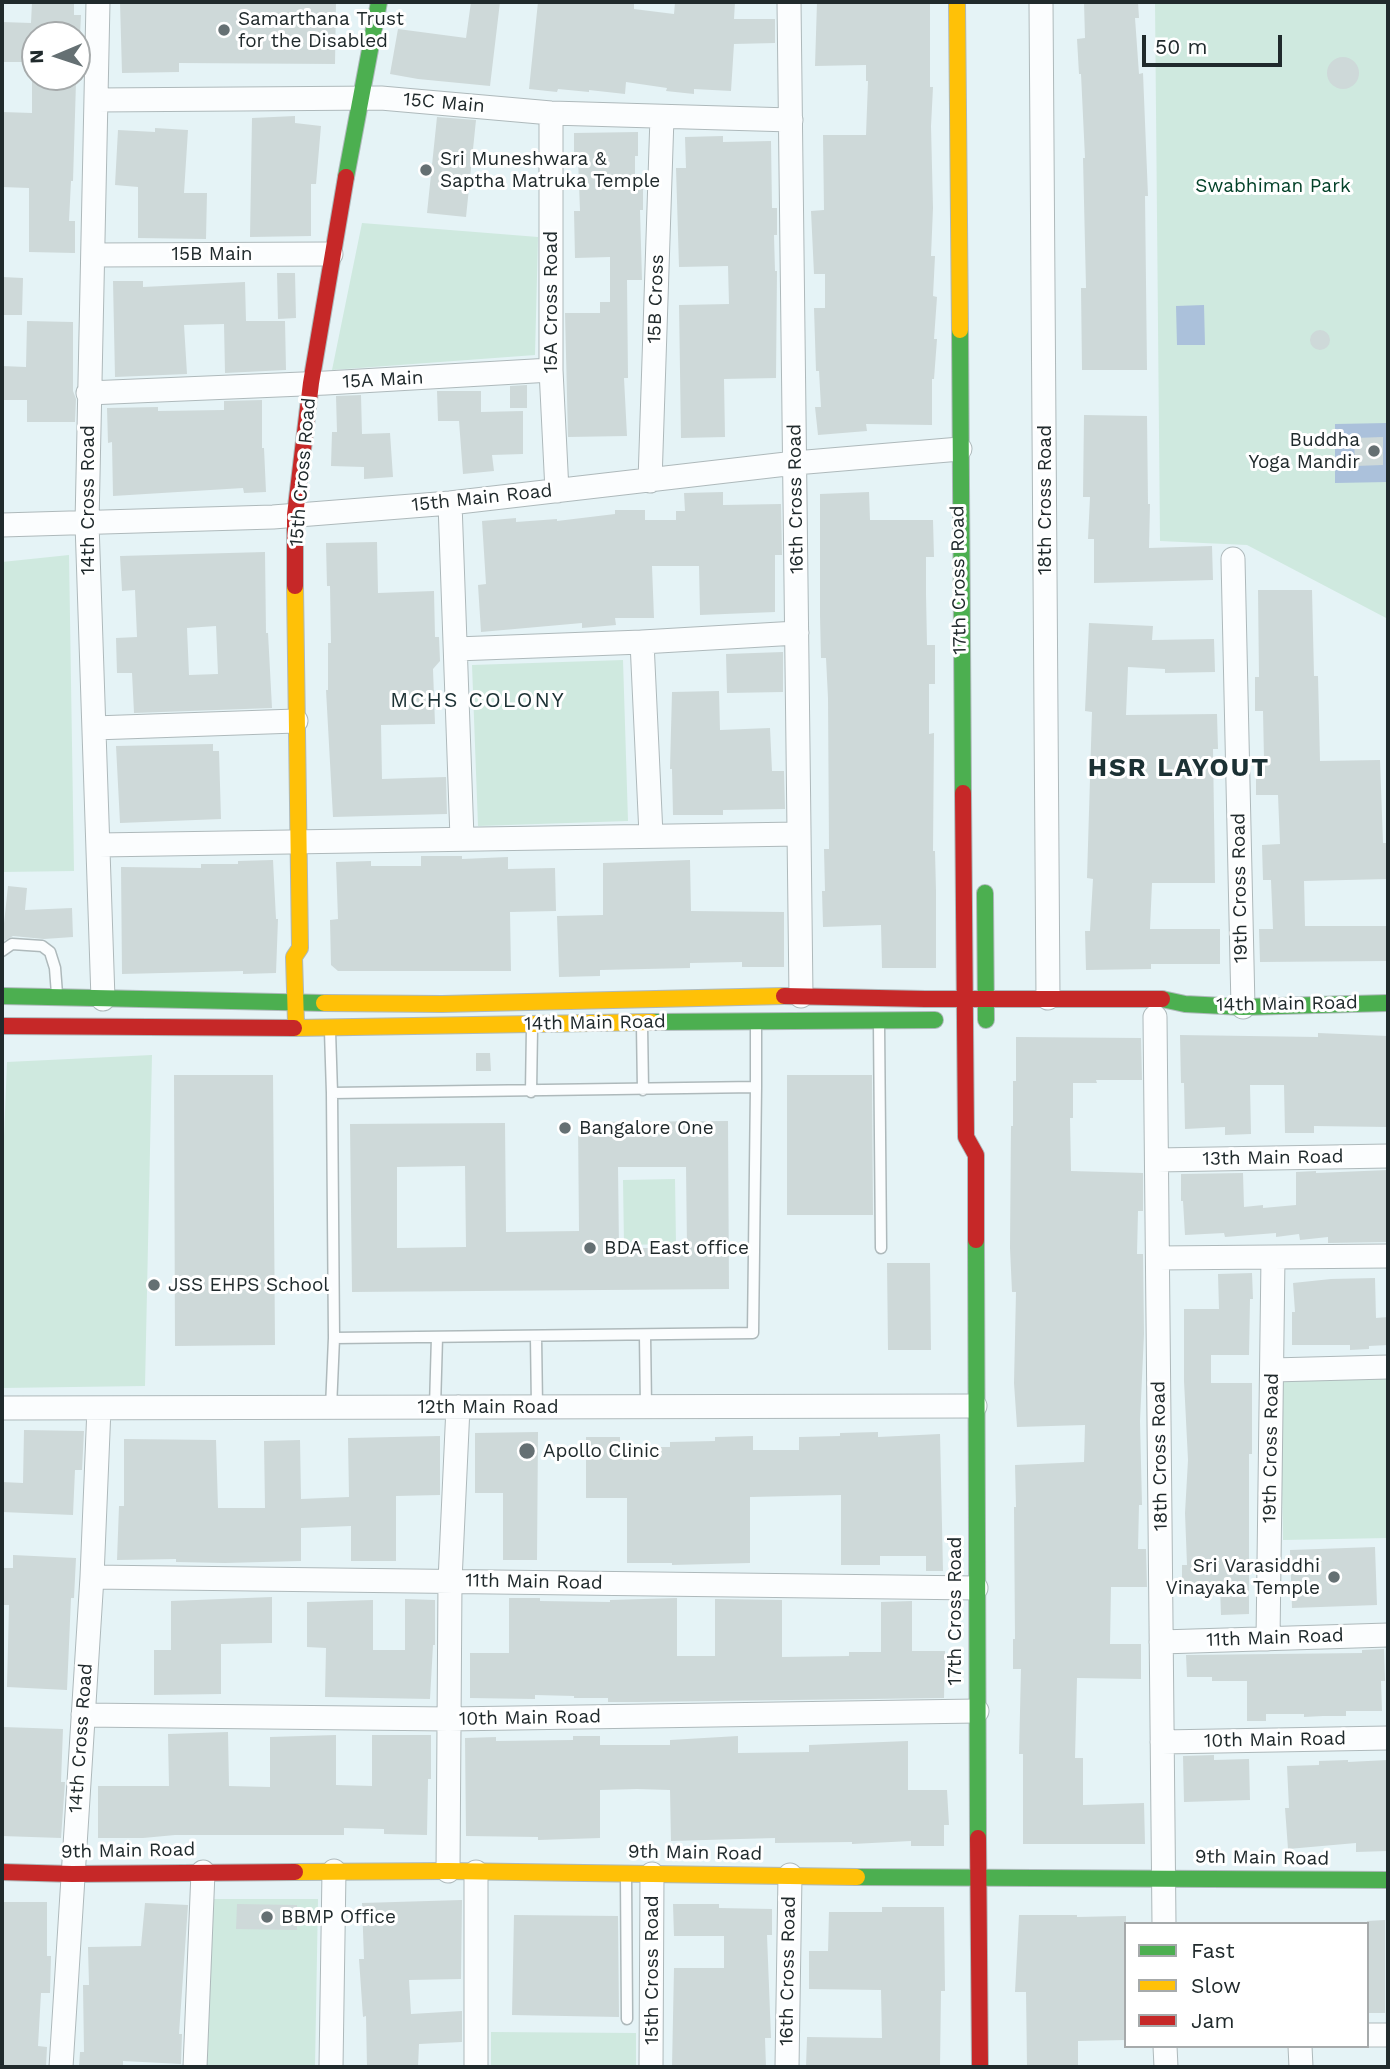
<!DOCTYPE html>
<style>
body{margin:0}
#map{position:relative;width:1390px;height:2069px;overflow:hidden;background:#e5f3f6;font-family:"Work Sans",sans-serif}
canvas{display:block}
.frame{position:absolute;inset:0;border:4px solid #202a2c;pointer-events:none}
.legend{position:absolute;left:1124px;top:1922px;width:245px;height:126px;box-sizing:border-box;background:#fff;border:2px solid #a6aaab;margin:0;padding:9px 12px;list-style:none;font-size:21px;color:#202a2c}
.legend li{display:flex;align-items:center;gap:14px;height:35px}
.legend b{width:35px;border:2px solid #a6aaab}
.north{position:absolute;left:21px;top:21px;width:70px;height:70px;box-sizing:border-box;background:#fff;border:2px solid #a6aaab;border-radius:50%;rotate:268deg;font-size:19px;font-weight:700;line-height:28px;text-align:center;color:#202a2c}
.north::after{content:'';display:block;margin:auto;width:24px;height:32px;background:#657073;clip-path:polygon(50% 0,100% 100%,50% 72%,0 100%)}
.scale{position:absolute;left:1142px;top:35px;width:140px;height:32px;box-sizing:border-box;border:4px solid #202a2c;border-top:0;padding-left:9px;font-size:21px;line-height:24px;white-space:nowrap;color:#202a2c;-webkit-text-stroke:5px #fff;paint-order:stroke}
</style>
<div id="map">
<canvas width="1390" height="2069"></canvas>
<div class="frame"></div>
<ul class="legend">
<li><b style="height:9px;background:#4caf50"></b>Fast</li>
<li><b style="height:9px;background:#ffc107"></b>Slow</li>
<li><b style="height:9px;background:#c62828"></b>Jam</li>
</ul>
<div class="north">N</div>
<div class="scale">50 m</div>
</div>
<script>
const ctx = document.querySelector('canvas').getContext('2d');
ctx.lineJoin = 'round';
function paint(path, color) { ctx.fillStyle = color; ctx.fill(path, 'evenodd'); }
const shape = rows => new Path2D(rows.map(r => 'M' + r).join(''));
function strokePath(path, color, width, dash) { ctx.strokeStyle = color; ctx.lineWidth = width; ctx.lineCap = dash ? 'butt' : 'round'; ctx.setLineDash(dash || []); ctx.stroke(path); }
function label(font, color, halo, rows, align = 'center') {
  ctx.font = font + ' "Work Sans",sans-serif'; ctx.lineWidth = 6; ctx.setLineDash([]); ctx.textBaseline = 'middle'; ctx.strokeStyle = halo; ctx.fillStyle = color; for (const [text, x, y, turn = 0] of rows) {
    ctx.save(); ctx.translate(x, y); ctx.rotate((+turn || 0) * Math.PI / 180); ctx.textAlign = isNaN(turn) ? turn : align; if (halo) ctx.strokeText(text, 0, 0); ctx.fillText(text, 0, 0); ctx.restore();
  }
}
const green = shape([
 [1155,2,1388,2,1388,619,1247,545,1160,541],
 [362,223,538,237,535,355,332,370],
 [69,555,74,871,2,872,2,562],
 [623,660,628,821,478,826,472,665],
 [152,1055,145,1386,2,1388,2,1186,7,1062],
 [675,1179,676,1244,624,1245,623,1180],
 [1388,1377,1388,1538,1283,1540,1280,1379],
 [210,1899,318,1899,315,2067,207,2067],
 [491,2032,636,2033,636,2067,491,2067]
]);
const water = shape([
 [1204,305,1205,345,1177,345,1176,306],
 [1388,423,1388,482,1335,483,1335,424]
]);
const building = shape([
 [32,2,74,2,74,15,81,15,80,35,35,35,35,44,27,44,27,62,2,62,2,22,31,23],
 [120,2,336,2,335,64,179,63,179,72,122,73],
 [471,2,500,2,490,86,418,79,390,74,398,29,466,38],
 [538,2,634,2,634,9,674,14,675,2,735,2,734,19,775,19,775,43,734,44,731,91,694,89,694,94,666,91,667,88,626,82,625,94,589,90,589,92,558,89,557,92,529,89],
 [817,2,930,2,930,87,933,87,931,126,933,208,931,256,935,256,933,296,937,297,934,339,937,339,934,379,932,379,932,425,866,424,867,431,818,435,815,407,821,407,819,371,816,371,814,308,825,308,825,274,814,274,811,211,824,210,823,135,866,135,868,81,866,81,866,65,815,66],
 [1084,2,1138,2,1139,18,1135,18,1139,74,1143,73,1148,196,1145,196,1147,370,1082,370,1081,288,1086,288,1083,158,1085,158,1081,74,1079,74,1077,39,1085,38],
 '1327 73a16 16 0 1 1 32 0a16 16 0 1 1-32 0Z',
 [32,82,76,82,73,181,71,181,69,221,75,221,75,253,29,252,29,188,2,187,2,112,32,113],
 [295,116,295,123,321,126,316,184,311,184,311,236,250,237,252,118],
 [437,117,476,120,466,217,427,213],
 [155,128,188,130,184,193,207,193,206,239,138,238,138,187,115,185,118,130,155,132],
 [638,132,638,156,635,156,635,189,643,189,643,210,640,210,642,280,627,280,628,378,624,378,627,436,568,437,565,313,600,313,600,302,610,302,610,257,575,258,574,211,580,211,578,158,574,158,574,133],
 [723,136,723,142,771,141,772,208,777,208,777,235,774,235,775,271,777,271,776,378,724,379,725,437,681,438,679,305,729,304,728,266,679,267,676,168,686,168,685,137],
 [277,273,295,273,296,318,278,319],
 [2,277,23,278,22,315,2,315],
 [113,281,143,281,143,287,245,282,246,321,285,321,286,370,225,373,224,324,184,325,187,374,115,377],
 [27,321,73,322,73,391,76,399,75,422,27,422,27,400,2,400,2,366,26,367],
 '1310 340a10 10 0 1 1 20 0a10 10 0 1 1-20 0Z',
 [527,385,527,408,510,408,510,386],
 [437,391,481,391,481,412,523,411,523,454,492,455,494,471,463,474,459,421,438,421],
 [361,395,362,434,390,433,393,477,364,479,364,467,331,466,332,432,337,432,336,396],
 [262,400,262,448,264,448,266,492,244,493,243,488,113,496,112,442,108,443,107,408,158,407,158,411,224,410,224,401],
 [1084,415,1147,416,1148,504,1150,504,1149,548,1212,546,1213,580,1094,583,1094,539,1088,539,1090,497,1083,497],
 [1383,437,1383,465,1355,466,1354,438],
 [723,492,723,505,781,504,782,555,775,555,775,612,700,615,699,566,652,566,654,618,615,618,616,625,582,628,582,623,481,632,478,585,486,584,482,521,516,518,516,522,557,519,557,521,615,514,615,510,645,510,645,520,676,520,676,511,685,511,684,493],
 [869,492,870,520,933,520,934,557,926,557,926,594,927,645,935,645,935,684,929,684,929,734,934,733,933,851,935,851,936,891,936,968,882,968,881,925,823,927,822,891,825,891,824,849,829,849,828,698,826,658,821,658,820,616,820,494],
 [377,542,378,593,434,591,435,637,439,637,440,661,433,669,435,724,381,725,382,779,446,777,447,814,333,817,326,690,328,690,328,643,331,643,330,586,327,586,326,543],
 [265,552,266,633,268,633,272,708,134,713,132,673,117,673,116,638,137,637,135,590,122,591,120,556],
 [216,626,218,674,189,675,187,628],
 [1258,590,1312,590,1314,676,1318,676,1320,761,1380,760,1383,843,1388,843,1388,879,1304,881,1305,926,1388,926,1388,961,1260,962,1259,929,1273,929,1271,880,1263,880,1262,845,1280,844,1278,795,1256,795,1256,759,1264,759,1263,711,1255,711,1255,677,1259,677],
 [1089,623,1153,626,1152,640,1214,639,1215,672,1165,673,1165,669,1128,667,1126,715,1217,714,1218,749,1213,749,1215,883,1152,883,1150,929,1220,929,1220,964,1151,964,1151,969,1086,970,1085,931,1090,931,1093,879,1087,878,1092,712,1085,711],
 [783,652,783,692,727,693,726,654],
 [719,691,720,730,770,728,772,771,784,771,785,809,723,810,723,815,673,815,672,769,670,769,672,692],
 [213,744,213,751,219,751,221,819,120,823,116,746],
 [421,856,462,856,462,859,508,857,508,869,555,868,556,911,510,912,511,971,338,971,331,965,330,920,338,919,336,862,371,861,371,866,421,866],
 [273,860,276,919,278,919,276,973,243,974,243,971,122,974,121,867,201,868,201,864,238,864,238,861],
 [690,860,691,911,784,912,784,967,742,967,742,962,690,963,690,968,600,970,600,976,559,977,557,916,603,915,603,863],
 [8,886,27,888,25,910,72,908,73,937,44,939,13,936,2,942],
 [1318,1033,1388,1036,1388,1127,1314,1126,1314,1133,1285,1133,1284,1085,1250,1085,1251,1134,1225,1135,1225,1127,1185,1129,1184,1083,1181,1083,1180,1035,1318,1037],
 [1016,1037,1141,1038,1142,1080,1096,1080,1097,1083,1073,1083,1073,1118,1070,1118,1071,1171,1143,1173,1143,1211,1138,1211,1137,1254,1143,1254,1144,1334,1140,1421,1142,1505,1139,1505,1138,1549,1146,1549,1147,1587,1111,1587,1110,1644,1141,1644,1141,1679,1077,1678,1075,1758,1083,1758,1083,1805,1144,1803,1145,1844,1023,1844,1023,1754,1019,1754,1021,1669,1013,1669,1013,1639,1015,1639,1014,1507,1016,1507,1015,1465,1084,1462,1085,1425,1017,1427,1014,1383,1016,1292,1012,1292,1010,1248,1011,1126,1013,1126,1013,1081,1016,1081],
 [476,1053,490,1053,491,1071,476,1071],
 [174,1075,273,1075,275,1345,175,1346],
 [787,1075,872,1075,873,1215,787,1215],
 [728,1121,729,1289,352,1292,350,1124,505,1123,506,1232,579,1231,578,1122],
 [465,1166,466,1247,397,1248,397,1167],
 [618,1167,686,1167,687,1248,619,1248],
 [1388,1170,1388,1242,1328,1243,1328,1237,1300,1240,1299,1234,1276,1237,1276,1233,1225,1237,1224,1233,1185,1235,1183,1201,1181,1201,1181,1174,1243,1173,1244,1207,1263,1205,1263,1208,1296,1205,1296,1172,1316,1171,1316,1173],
 [887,1263,930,1263,931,1350,888,1350],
 [1252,1273,1253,1299,1250,1299,1249,1355,1211,1355,1211,1383,1252,1383,1252,1454,1249,1454,1249,1614,1221,1615,1220,1587,1182,1587,1182,1565,1187,1565,1185,1513,1188,1460,1184,1381,1184,1309,1219,1309,1218,1274],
 [1375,1278,1376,1318,1388,1317,1388,1345,1369,1346,1369,1349,1350,1350,1350,1345,1292,1345,1292,1312,1295,1312,1293,1283,1331,1279],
 [24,1430,84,1431,82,1470,75,1470,73,1515,2,1512,2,1482,23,1483],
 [538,1432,537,1560,503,1560,503,1493,475,1493,475,1433],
 [878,1432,878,1437,940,1434,943,1571,926,1571,926,1556,880,1556,880,1565,841,1565,841,1495,750,1497,750,1563,672,1565,672,1563,627,1563,627,1498,586,1498,586,1437,620,1437,620,1447,670,1447,670,1442,715,1441,715,1437,753,1436,753,1450,799,1450,799,1437,840,1436,840,1433],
 [440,1436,440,1495,396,1496,396,1561,351,1561,351,1526,301,1528,301,1561,225,1563,176,1562,176,1559,117,1560,119,1506,124,1506,124,1439,216,1440,218,1508,265,1508,264,1441,300,1440,301,1499,349,1497,348,1438],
 [1375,1547,1377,1605,1292,1608,1290,1550],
 [13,1555,76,1558,74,1598,71,1598,67,1690,7,1687,9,1605,2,1605,2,1568,13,1568],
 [272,1597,272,1643,221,1644,221,1694,154,1695,154,1650,171,1650,171,1601],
 [509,1598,540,1598,540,1601,610,1602,610,1600,677,1598,677,1656,715,1656,715,1599,782,1600,782,1657,849,1656,849,1652,881,1652,881,1602,912,1601,912,1651,945,1651,944,1698,638,1702,608,1702,608,1698,574,1698,574,1696,535,1695,535,1699,470,1698,470,1653,509,1653],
 [405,1599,435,1600,435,1645,433,1645,430,1699,325,1697,326,1648,307,1647,307,1602,373,1600,373,1650,405,1650],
 [1384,1649,1385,1681,1381,1681,1382,1711,1346,1711,1346,1716,1323,1716,1304,1717,1304,1714,1266,1714,1266,1721,1247,1721,1247,1681,1212,1681,1212,1677,1187,1677,1186,1655,1362,1653,1362,1650],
 [3,1727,63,1729,61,1782,65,1782,61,1838,2,1836],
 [228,1732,229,1786,270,1787,270,1737,336,1735,336,1785,372,1786,372,1735,431,1735,431,1779,428,1779,427,1835,384,1834,384,1829,344,1828,344,1835,175,1835,143,1838,98,1838,98,1786,169,1786,168,1734],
 [573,1736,600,1736,600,1745,670,1745,670,1740,738,1736,738,1753,809,1752,809,1745,908,1741,908,1790,947,1790,949,1825,944,1825,944,1846,911,1846,911,1841,852,1844,852,1842,775,1843,775,1838,671,1841,670,1790,637,1789,600,1790,600,1838,538,1840,538,1837,466,1836,465,1738,496,1737,496,1741,573,1740],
 [1214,1755,1214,1760,1249,1759,1250,1800,1184,1802,1183,1756],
 [1348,1760,1348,1762,1388,1760,1388,1851,1356,1852,1356,1843,1288,1849,1285,1808,1289,1808,1287,1766,1319,1765,1319,1761],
 [462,1900,461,1979,409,1980,411,2014,462,2011,462,2042,419,2044,418,2067,367,2067,366,2016,363,2017,359,1959,364,1959,362,1903],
 [2,1902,47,1902,47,1956,51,1956,50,1993,41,1993,38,2046,47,2047,46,2067,2,2067],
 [145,1903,188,1905,179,2034,182,2034,181,2064,123,2061,123,2067,79,2067,80,2052,84,2052,83,1985,89,1985,88,1947,141,1946],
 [237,1904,297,1905,297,1930,236,1929],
 [673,1904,719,1904,719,1908,772,1909,772,1935,767,1935,771,2038,765,2038,766,2067,672,2067,674,1968,724,1968,724,1936,674,1936],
 [882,1907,944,1907,945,1991,941,1991,940,2067,806,2067,807,2037,882,2038,881,1990,809,1989,809,1951,828,1951,829,1912,882,1912],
 [514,1915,618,1916,619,2017,512,2015],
 [1019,1915,1077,1915,1077,1917,1126,1916,1126,2040,1078,2041,1078,2067,1027,2067,1026,1992,1015,1992],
 [1385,1920,1385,2013,1367,2013,1367,1921]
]);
const lane = shape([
 [2,951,12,944,42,946,50,952,55,968,57,994],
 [756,1024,756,1087],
 [879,1024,881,1248],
 [642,1025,643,1090],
 [330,1031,332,1093],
 [756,1087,753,1333,334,1338,332,1093,756,1087],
 [531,1092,532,1028],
 [645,1335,646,1407],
 [536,1337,537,1407],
 [435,1407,437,1337],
 [331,1408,334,1338],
 [626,1876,627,2019]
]);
const street = shape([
 [98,2,87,523,103,999],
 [789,2,801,996],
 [1041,2,1048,998],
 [96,100,381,98,551,113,791,120],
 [551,113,551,370,557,491],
 [93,255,331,254],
 [88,393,326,383,551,370],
 [650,481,662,117],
 [450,503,462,838],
 [2,525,273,517,450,503,795,463,960,449],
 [1233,559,1243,1007],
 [642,642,651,835],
 [456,649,642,642,797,633],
 [94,728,296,721],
 [99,845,799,834],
 [1155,1017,1164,1924],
 [1157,1160,1388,1156],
 [1158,1258,1388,1256],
 [1272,1370,1388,1367],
 [2,1408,975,1406],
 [92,1577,976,1588],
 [1268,1639,1273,1257],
 [1161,1642,1388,1635],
 [83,1715,449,1719,977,1711],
 [1162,1742,1388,1738],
 [448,1871,450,1581,458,1407],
 [476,1872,476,2067],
 [1367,2035,1388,2035],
 [1165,2046,1166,2067],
 [1300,2046,1301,2067],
 [61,2067,92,1577,99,1408],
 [195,2067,203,1872],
 [331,2067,334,1871],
 [651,2067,652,1874],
 [787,2067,790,1875]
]);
const fast = shape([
 [346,177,379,2],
 [960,330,963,793],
 [985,893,986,1020],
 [2,996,324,1003],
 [1162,999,1185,1004,1243,1007,1388,1003],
 [652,1022,935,1020],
 [976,1240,978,1838],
 [857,1877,1388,1880]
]);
const slow = shape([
 [957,2,960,330],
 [295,586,300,948,294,957,296,1023],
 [324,1003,442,1004,784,996],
 [294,1028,652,1022],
 [295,1872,448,1871,857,1877]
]);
const jam = shape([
 [295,586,295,515,311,383,346,177],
 [963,793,966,1137,976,1155,976,1240],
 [784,996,925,999,1162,999],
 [2,1026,294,1028],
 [978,1838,980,2067],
 [2,1872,72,1874,295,1872]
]);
const markers = [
 [224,30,7,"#657073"],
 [426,170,7,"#657073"],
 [1374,451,7,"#657073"],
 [565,1128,7,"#657073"],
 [590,1248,7,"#657073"],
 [154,1285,7,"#657073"],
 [527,1451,9,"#657073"],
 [1334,1577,7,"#657073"],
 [267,1917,7,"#657073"]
];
const poiNames = [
 ["Samarthana Trust",238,19],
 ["for the Disabled",238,41],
 ["Sri Muneshwara &",440,159],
 ["Saptha Matruka Temple",440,181],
 ["Buddha",1360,440,"right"],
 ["Yoga Mandir",1360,462,"right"],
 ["Bangalore One",579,1128],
 ["BDA East office",604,1248],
 ["JSS EHPS School",168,1285],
 ["Apollo Clinic",543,1451],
 ["Sri Varasiddhi",1320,1566,"right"],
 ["Vinayaka Temple",1320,1588,"right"],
 ["BBMP Office",281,1917]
];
const streetNames = [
 ["15C Main",444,103,5],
 ["15B Main",212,254],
 ["15B Cross",656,299,-88],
 ["15A Cross Road",551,302,-90],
 ["15A Main",383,380,-3],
 ["15th Cross Road",303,472,-85],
 ["15th Main Road",482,498,-6],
 ["16th Cross Road",796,499,-91],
 ["14th Cross Road",88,500,-90],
 ["18th Cross Road",1045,500,-90],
 ["17th Cross Road",959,580,-91],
 ["19th Cross Road",1240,888,-91],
 ["14th Main Road",1287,1004,-1],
 ["14th Main Road",595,1023,-1],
 ["13th Main Road",1273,1158,-1],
 ["12th Main Road",488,1407],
 ["19th Cross Road",1271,1448,-89],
 ["18th Cross Road",1160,1456,-91],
 ["11th Main Road",534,1582,1],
 ["17th Cross Road",955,1611,-90],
 ["11th Main Road",1275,1638,-2],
 ["10th Main Road",530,1718,-1],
 ["14th Cross Road",81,1738,-86],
 ["10th Main Road",1275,1740,-1],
 ["9th Main Road",128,1851,-1],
 ["9th Main Road",695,1853,1],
 ["9th Main Road",1262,1858,1],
 ["15th Cross Road",652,1970,-90],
 ["16th Cross Road",788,1971,-89]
];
const parkNames = [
 ["Swabhiman Park",1273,186]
];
const neighbourhoodNames = [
 ["MCHS COLONY",478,701]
];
const districtNames = [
 ["HSR LAYOUT",1179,768]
];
paint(green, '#cfe9df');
paint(water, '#abc1db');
paint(building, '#ced9d9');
strokePath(lane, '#aeb9bb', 13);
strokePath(street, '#aeb9bb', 25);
strokePath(fast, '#aeb9bb', 18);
strokePath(slow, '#aeb9bb', 18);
strokePath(jam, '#aeb9bb', 18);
strokePath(lane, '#fbfdfe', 10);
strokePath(street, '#fbfdfe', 23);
strokePath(fast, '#4caf50', 16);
strokePath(slow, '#ffc107', 16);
strokePath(jam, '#c62828', 16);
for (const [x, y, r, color] of markers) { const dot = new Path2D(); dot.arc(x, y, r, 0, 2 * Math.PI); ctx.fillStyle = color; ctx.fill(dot); strokePath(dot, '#fff', 2.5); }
label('19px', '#202a2c', '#fff', poiNames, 'left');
label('19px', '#202a2c', '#fff', streetNames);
label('19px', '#034128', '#fff', parkNames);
ctx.letterSpacing = '2px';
label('21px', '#1c3134', '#fff', neighbourhoodNames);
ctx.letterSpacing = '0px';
ctx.letterSpacing = '2px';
label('bold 26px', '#1c3134', '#fff', districtNames);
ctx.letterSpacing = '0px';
</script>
